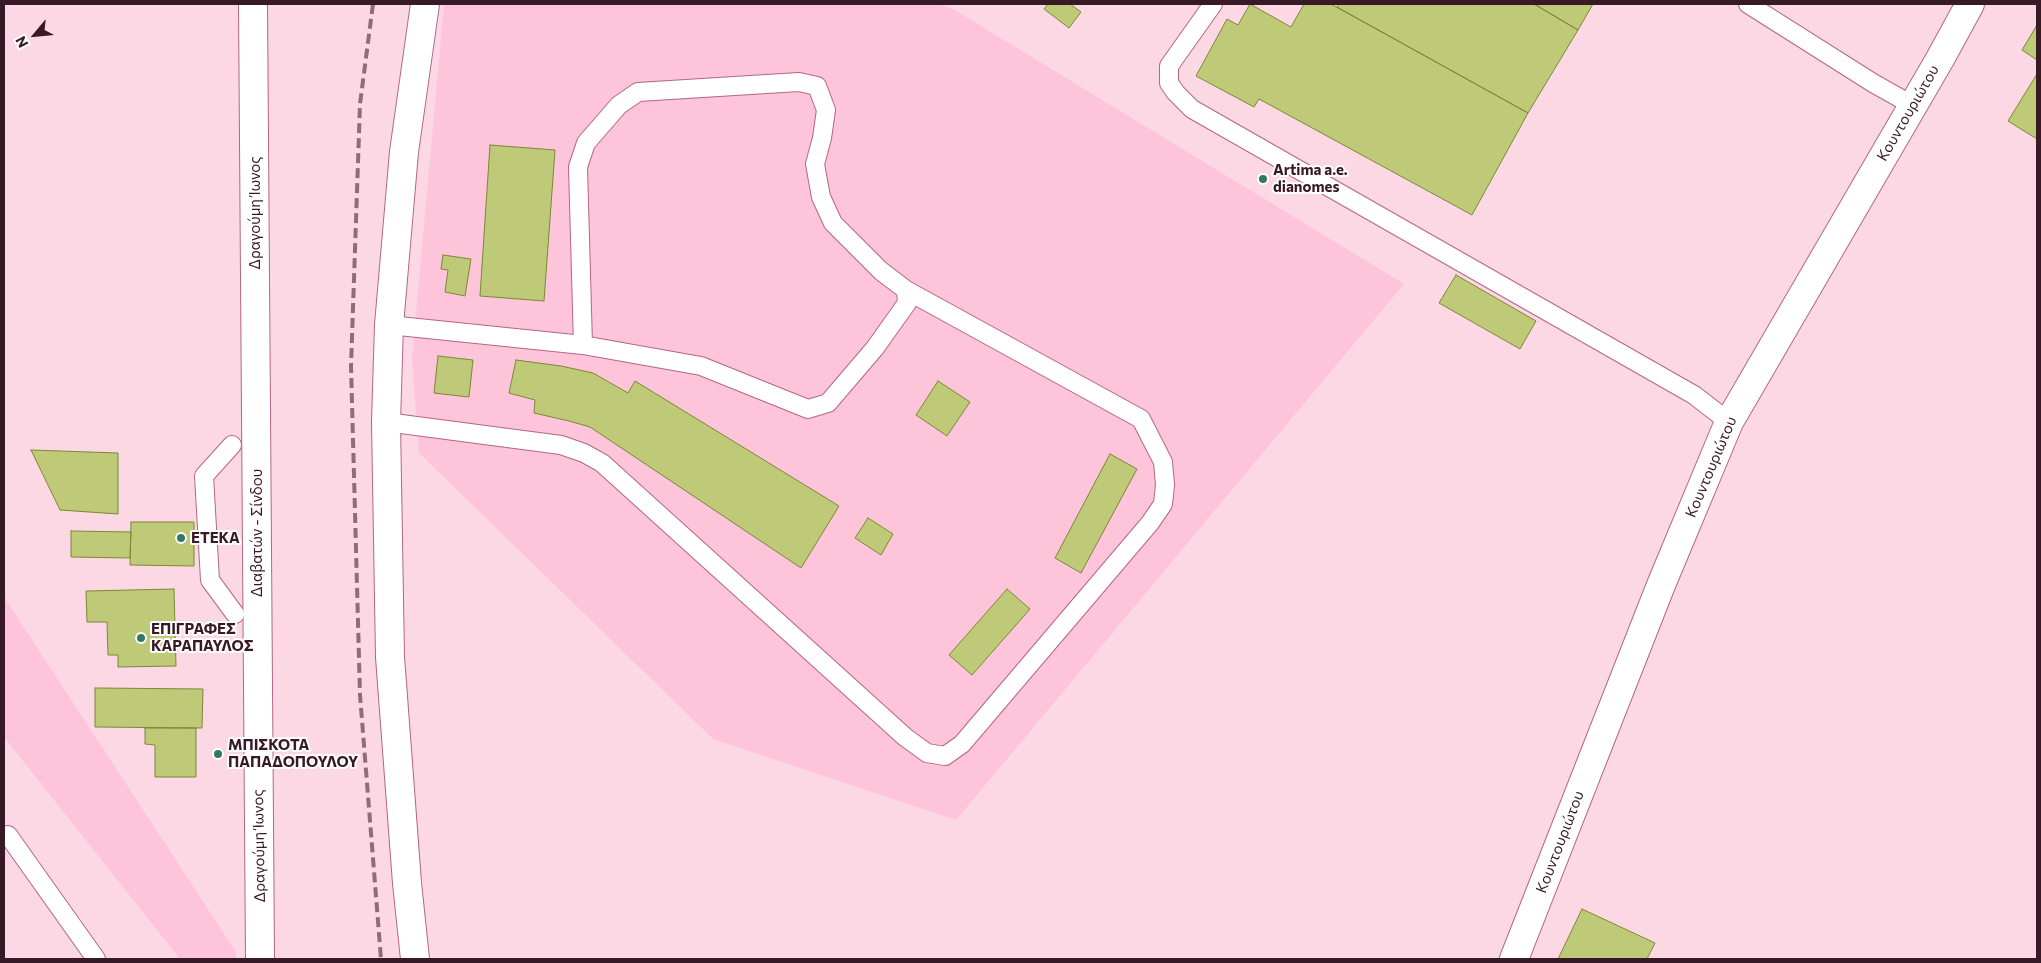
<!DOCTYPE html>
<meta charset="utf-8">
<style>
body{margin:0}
#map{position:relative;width:2041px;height:963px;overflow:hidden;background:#fcd8e5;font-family:Commissioner,sans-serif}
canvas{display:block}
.frame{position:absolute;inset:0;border:5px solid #381926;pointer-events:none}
.north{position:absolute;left:10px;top:10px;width:50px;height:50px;-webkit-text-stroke:4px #fff;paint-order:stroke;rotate:242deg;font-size:14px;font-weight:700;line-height:20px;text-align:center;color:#381926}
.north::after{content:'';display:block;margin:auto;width:18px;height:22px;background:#381926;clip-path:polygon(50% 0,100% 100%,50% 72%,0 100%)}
</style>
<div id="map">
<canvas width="2041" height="963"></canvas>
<div class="frame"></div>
<div class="north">N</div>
</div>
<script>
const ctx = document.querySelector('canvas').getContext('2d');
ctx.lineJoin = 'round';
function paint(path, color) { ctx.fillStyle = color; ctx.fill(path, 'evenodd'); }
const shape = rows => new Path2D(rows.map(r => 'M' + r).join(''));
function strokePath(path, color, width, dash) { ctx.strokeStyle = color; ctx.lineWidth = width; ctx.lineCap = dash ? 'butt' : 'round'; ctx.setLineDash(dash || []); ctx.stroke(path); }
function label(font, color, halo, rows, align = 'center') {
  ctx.font = font + ' Commissioner,sans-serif'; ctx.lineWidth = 4; ctx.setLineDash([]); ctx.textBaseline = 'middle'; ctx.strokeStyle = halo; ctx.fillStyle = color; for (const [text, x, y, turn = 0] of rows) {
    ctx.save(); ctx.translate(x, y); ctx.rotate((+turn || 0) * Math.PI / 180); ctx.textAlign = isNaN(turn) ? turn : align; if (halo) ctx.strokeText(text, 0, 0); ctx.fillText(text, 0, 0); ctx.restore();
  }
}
const built = shape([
 [444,4,938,4,953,9,1404,284,956,820,713,739,419,453,412,358],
 [4,597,236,952,236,959,180,959,4,737]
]);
const building = shape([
 [1048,4,1070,4,1081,12,1069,28,1044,9,1048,4],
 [1250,4,1291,27,1304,4,1331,4,1528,113,1472,215,1259,99,1254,107,1196,76,1227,19,1238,25,1250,4],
 [1339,4,1534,4,1578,30,1528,113,1337,7,1339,4],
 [1534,4,1593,4,1578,30,1534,4],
 [2037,25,2037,60,2022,50,2037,25],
 [2037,74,2037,139,2008,121,2037,74],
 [490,145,555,150,544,301,480,296,490,145],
 [443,255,471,259,465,296,445,292,448,270,441,269,443,255],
 [1456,275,1536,321,1520,349,1439,303,1456,275],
 [438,356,473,360,469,397,434,393,438,356],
 [516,360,561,366,593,373,628,393,635,381,839,506,801,568,590,427,569,421,534,413,535,400,509,393,516,360],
 [938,381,970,402,947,436,916,415,938,381],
 [31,450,118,453,118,514,60,510,31,450],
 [1110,454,1137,469,1081,573,1055,558,1110,454],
 [868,518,893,534,881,555,855,538,868,518],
 [131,522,194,522,194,566,130,565,131,522],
 [71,531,131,532,130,558,71,557,71,531],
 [174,589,176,666,118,667,118,655,108,655,107,622,87,622,86,591,174,589],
 [1007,589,1030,609,972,675,949,655,1007,589],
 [95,688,203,689,202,728,95,727,95,688],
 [145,728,196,728,196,777,155,777,155,745,145,744,145,728],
 [1582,909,1655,943,1647,959,1558,959,1582,909]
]);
const service = shape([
 [1213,4,1169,66,1169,83,1176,93,1192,109,1694,395,1729,422],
 [1748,4,1873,83,1912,105],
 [389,325,583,345,701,366,808,409,828,403,875,348,907,303,906,290,881,271,833,223,821,197,815,164,822,138,826,110,817,86,799,82,638,92,619,105,586,143,578,167,583,345],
 [386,422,561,445,584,453,602,463,905,737,927,753,945,756,962,744,1150,523,1163,504,1165,485,1163,462,1141,419,906,290],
 [232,445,204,476,210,580,235,614],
 [8,835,96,959]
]);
const minor = shape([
 [415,959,407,883,390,657,386,422,389,325,404,152,425,4],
 [1514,959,1661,585,1729,422,1940,59,1970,4]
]);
const secondary = shape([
 [253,4,260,959]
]);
const rail = shape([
 [373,4,360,104,351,366,360,695,381,959]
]);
const markers = [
 [1263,179,5,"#357767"],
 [181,538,5,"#357767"],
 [141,638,5,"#357767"],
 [218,754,5,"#357767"]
];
const streetNames = [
 ["Κουντουριώτου",1908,113,-60],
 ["Δραγούμη Ίωνος",255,213,-90],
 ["Κουντουριώτου",1711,467,-67],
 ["Διαβατών - Σίνδου",257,533,-90],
 ["Κουντουριώτου",1560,842,-69],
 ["Δραγούμη Ίωνος",259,846,-91]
];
const poiNames = [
 ["Artima a.e.",1273,170],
 ["dianomes",1273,187],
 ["ΕΤΕΚΑ",191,538],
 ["ΕΠΙΓΡΑΦΕΣ",151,629],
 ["ΚΑΡΑΠΑΥΛΟΣ",151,646],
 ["ΜΠΙΣΚΟΤΑ",228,745],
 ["ΠΑΠΑΔΟΠΟΥΛΟΥ",228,762]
];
paint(built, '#fec4d9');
paint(building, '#beca78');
strokePath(building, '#7d8735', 1);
strokePath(service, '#b46685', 20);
strokePath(minor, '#b46685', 30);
strokePath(secondary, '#b46685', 30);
strokePath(service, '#fff', 18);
strokePath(minor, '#fff', 28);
strokePath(secondary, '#fff', 28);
strokePath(rail, '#8e6d7a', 4, [10, 5]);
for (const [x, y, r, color] of markers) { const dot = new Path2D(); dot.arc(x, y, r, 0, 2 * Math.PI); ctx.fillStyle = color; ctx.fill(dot); strokePath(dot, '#fff', 2); }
label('15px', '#381926', '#fff', streetNames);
label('bold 15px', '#381926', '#fff', poiNames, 'left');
</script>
